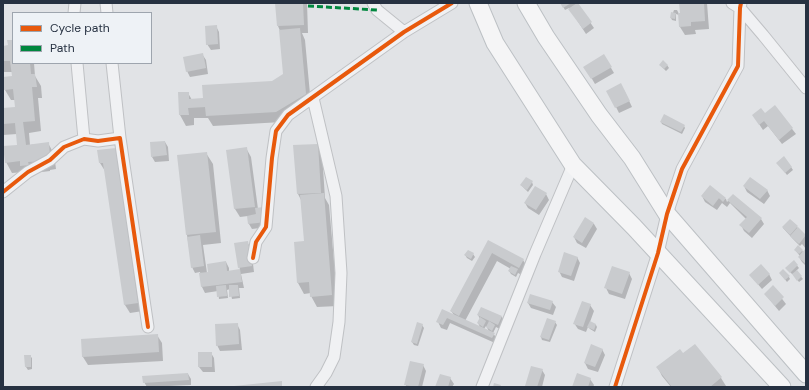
<!DOCTYPE html>
<style>
body{margin:0}
#map{position:relative;width:809px;height:390px;overflow:hidden;background:#e1e3e6;font-family:"DM Sans",sans-serif}
canvas{display:block}
.frame{position:absolute;inset:0;border:4px solid #263141;pointer-events:none}
.legend{position:absolute;left:12px;top:12px;width:140px;height:52px;box-sizing:border-box;background:#eef2f6;border:1px solid #9ea5ae;margin:0;padding:5px 7px;list-style:none;font-size:12px;color:#263141}
.legend li{display:flex;align-items:center;gap:8px;height:20px}
.legend b{width:20px;border:1px solid #9ea5ae}
</style>
<div id="map">
<canvas width="809" height="390"></canvas>
<div class="frame"></div>
<ul class="legend">
<li><b style="height:5px;background:#e8590c"></b>Cycle path</li>
<li><b style="height:5px;background:#00873e"></b>Path</li>
</ul>
</div>
<script>
const ctx = document.querySelector('canvas').getContext('2d');
ctx.lineJoin = 'round';
function paint(path, color) { ctx.fillStyle = color; ctx.fill(path, 'evenodd'); }
const shape = rows => new Path2D(rows.map(r => 'M' + r).join(''));
function strokePath(path, color, width, dash) { ctx.strokeStyle = color; ctx.lineWidth = width; ctx.lineCap = dash ? 'butt' : 'round'; ctx.setLineDash(dash || []); ctx.stroke(path); }
const shadow = shape([
 [276,3,307,3,308,33,302,33,305,40,311,105,282,122,213,126,208,118,194,118,194,125,186,126,180,115,188,93,192,100,204,99,273,82,284,74,280,31,278,26],
 [561,3,577,3,594,28,586,34,569,8,565,10],
 [680,3,707,3,709,29,695,30,696,34,685,35,680,27,679,15,676,14,676,21,672,20,671,18,674,10,677,10,679,14,681,14],
 [216,26,219,32,220,49,211,50,207,44],
 [13,41,13,63,34,63,35,76,41,86,42,98,38,98,41,131,29,133,30,145,48,143,54,154,56,169,50,170,50,171,34,173,34,176,27,177,25,172,12,173,6,162,18,146,17,134,3,135,3,109,16,108,15,100,11,100,5,90,13,77,12,72,3,72,3,47,9,46],
 [202,54,206,60,208,74,190,77,187,71],
 [604,56,614,73,595,84,585,67],
 [660,65,667,65,669,68,666,71],
 [624,90,632,107,619,113,608,91],
 [775,107,796,134,782,144,768,126,763,130,753,115,765,114],
 [661,122,684,126,685,128,682,134,662,124],
 [165,142,168,147,169,161,155,162,152,157],
 [318,145,322,153,325,198,329,205,338,306,317,307,311,296,311,293,304,294,298,283,295,242,305,242,301,200,298,194,294,146],
 [246,148,251,157,258,209,268,227,252,229,249,224,248,216,240,217,235,209,227,151],
 [206,153,213,164,221,243,203,245,207,273,226,262,229,268,229,272,240,270,235,244,247,242,251,248,254,272,241,274,244,288,239,288,240,298,232,299,230,289,227,290,228,298,219,299,218,291,205,293,202,287,200,272,195,273,192,267,187,235,178,156],
 [120,157,143,311,130,313,125,305,105,171,100,163],
 [779,165,791,167,793,170,787,175],
 [532,182,533,185,528,192,521,185],
 [744,186,767,190,770,196,764,204,747,192],
 [546,194,549,200,539,215,528,208,525,203],
 [733,195,761,219,764,224,752,238,744,231,741,225,746,219,730,203,727,207,722,203,717,210,705,202,702,196,726,199,727,202],
 [585,219,594,224,597,229,586,248,577,243,574,237],
 [797,227,806,236,806,249,802,244,800,246,793,239,783,228],
 [488,242,523,260,528,268,524,276,518,273,516,277,511,274,509,271,511,269,497,261,465,321,480,327,478,323,480,319,478,315,502,317,505,323,502,330,496,327,493,333,497,339,495,343,450,323,447,330,441,328,438,322,443,311,454,315,451,311],
 [486,326,489,331,484,329],
 [806,249,806,266,802,262,799,257,800,256,795,250,802,250,803,252],
 [473,254,475,257,472,261,467,258,465,255],
 [577,257,580,263,574,281,562,277,559,271],
 [794,262,799,268,796,271,803,279,799,282,793,274,792,274,788,270],
 [629,273,632,279,625,299,609,294,606,288],
 [780,273,789,277,790,279,787,282],
 [769,274,772,280,762,289,750,275],
 [773,287,786,304,779,311,765,294],
 [552,302,556,307,553,315,531,308,528,303],
 [590,305,594,311,590,322,596,325,597,327,595,332,590,329,588,327,586,332,578,329,574,323],
 [555,322,557,325,550,342,542,340,541,337],
 [237,324,240,330,242,350,220,351,217,345],
 [422,325,424,328,418,346,414,345,412,342],
 [157,335,162,343,163,361,88,365,83,357,82,340],
 [695,345,721,378,726,386,725,387,671,387,662,376,658,368,683,355],
 [602,349,605,355,598,372,588,369,585,363],
 [211,353,214,358,215,372,203,372,199,367],
 [25,356,30,356,32,358,32,369,28,370,26,367],
 [423,365,426,371,422,387,407,387,405,384],
 [532,367,542,370,545,375,542,387,526,386],
 [188,374,191,379,191,385,147,387,144,382],
 [450,378,454,384,452,387,436,387],
 [590,379,594,385,593,387,573,387]
]);
const building = shape([
 [275,3,303,3,304,25,277,26],
 [560,3,571,3,563,8],
 [577,3,578,3,592,22,583,29,568,9],
 [679,3,704,3,705,21,691,22,691,26,679,27,678,13,680,13],
 [671,12,676,13,675,19,670,18],
 [217,25,218,44,206,45,205,26],
 [300,28,306,94,276,112,206,116,205,107,188,108,189,115,179,115,178,92,189,92,189,99,203,98,202,85,272,81,283,74,279,30],
 [7,40,13,40,13,63,30,63,31,74,35,74,37,87,32,87,35,121,23,122,26,145,49,142,50,159,45,161,28,162,29,165,20,166,20,161,5,163,3,146,17,145,15,123,3,124,3,108,15,107,13,89,4,90,3,77,12,76,10,61,3,61,3,46,8,45],
 [203,53,206,68,186,72,183,57],
 [604,54,612,67,591,79,583,67],
 [663,60,668,65,664,69,659,65],
 [621,83,630,101,615,108,606,91],
 [775,105,793,128,779,140,764,121,759,125,752,115,761,108,765,113],
 [664,114,685,125,681,132,660,122],
 [165,141,167,155,151,157,150,142],
 [318,144,321,193,297,194,293,145],
 [247,147,255,207,234,209,226,150],
 [116,148,138,303,124,305,103,163,99,163,97,150],
 [207,152,216,232,186,235,177,155],
 [784,156,792,167,785,173,776,163],
 [526,177,533,181,527,190,520,185],
 [750,177,768,190,760,199,743,186],
 [710,185,726,198,723,202,719,198,713,206,701,196],
 [535,186,547,193,536,210,524,203],
 [324,193,332,295,310,297,309,282,297,283,294,242,304,241,300,195],
 [733,194,762,218,749,233,739,225,747,217,727,200],
 [264,207,266,222,248,224,247,216,256,214,255,208],
 [585,217,594,223,582,243,573,237],
 [790,219,798,226,790,235,782,227],
 [798,227,806,235,799,244,790,236],
 [200,235,204,266,191,268,187,237],
 [488,240,524,259,519,268,492,253,459,316,450,311],
 [248,241,252,266,238,268,234,243],
 [798,245,803,250,799,254,794,250],
 [806,248,806,264,798,257],
 [468,250,474,253,471,259,464,255],
 [564,252,578,257,571,276,558,272],
 [794,260,798,265,790,273,785,268],
 [226,261,227,271,240,269,242,282,201,287,199,273,208,272,207,264],
 [761,264,770,274,758,285,749,275],
 [511,266,518,269,515,275,508,271],
 [612,266,630,272,622,294,604,288],
 [783,269,790,276,785,280,779,273],
 [797,270,802,276,797,281,792,274],
 [226,285,227,296,217,297,216,286],
 [229,285,238,285,239,296,229,297],
 [773,285,784,297,775,306,764,294],
 [530,294,553,301,550,310,527,303],
 [582,301,591,304,583,327,573,324],
 [481,307,502,316,498,325,477,315],
 [442,309,495,333,492,338,447,318,443,325,436,322],
 [480,317,486,321,483,327,477,323],
 [547,318,556,321,549,340,540,337],
 [489,321,495,325,492,331,486,327],
 [590,321,596,324,594,330,587,327],
 [417,322,423,324,417,344,411,342],
 [238,323,239,344,216,346,215,324],
 [158,334,159,352,82,357,81,339],
 [591,344,603,349,595,367,584,363],
 [695,344,722,377,710,387,672,387,656,367,680,349,683,353],
 [198,352,212,352,212,367,198,367],
 [24,355,31,355,31,367,25,367],
 [410,361,424,364,418,387,404,385],
 [531,366,543,369,537,387,525,386],
 [188,373,189,380,143,383,142,376],
 [577,373,591,378,588,387,572,387],
 [440,374,451,377,448,387,435,387],
 [282,381,282,387,234,387,234,386],
 [494,383,501,385,500,387,493,387]
]);
const street = shape([
 [106,3,107,13],
 [373,3,377,10,404,32],
 [732,3,740,8,763,35,806,88],
 [74,13,75,3],
 [77,63,84,139],
 [112,63,120,138],
 [313,98,336,196,341,273,339,322,334,357,326,373,316,387],
 [3,192,28,172,50,160,64,147,84,139,98,141,120,138,148,327],
 [253,258,256,242,266,227,272,158,276,131,288,115,404,32,452,3],
 [482,387,535,254,573,165],
 [615,387,658,253,667,214,682,169,738,66,740,8,741,3]
]);
const primary = shape([
 [478,3,495,43,573,165,634,227,782,387],
 [526,3,546,37,599,115,632,158,667,214,806,374]
]);
const quiet = shape([
 [308,6,377,10]
]);
const cycleway = shape([
 [3,192,28,172,50,160,64,147,84,139,98,141,120,138,148,327],
 [253,258,256,242,266,227,272,158,276,131,288,115,404,32,452,3],
 [615,387,658,253,667,214,682,169,738,66,740,8,741,3]
]);
paint(shadow, '#0003');
paint(building, '#c9cbce');
strokePath(street, '#bfc1c4', 13);
strokePath(primary, '#bcc0c4', 19);
strokePath(street, '#f0f1f3', 11);
strokePath(primary, '#f5f5f6', 17);
strokePath(quiet, '#00873e', 3, [6, 3]);
strokePath(cycleway, '#e8590c', 4);
</script>
